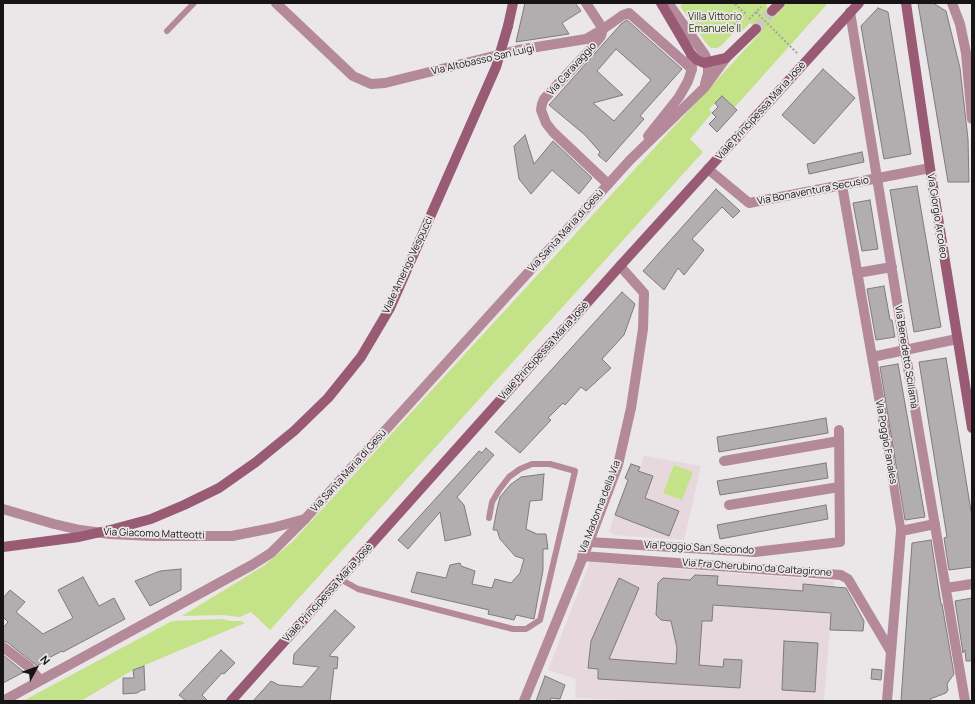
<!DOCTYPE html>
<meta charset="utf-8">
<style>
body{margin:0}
#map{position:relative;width:975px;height:704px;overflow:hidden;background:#ebe6e7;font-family:Manrope,sans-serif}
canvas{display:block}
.frame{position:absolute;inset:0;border:4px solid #161415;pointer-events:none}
.north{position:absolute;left:16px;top:648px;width:40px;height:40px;-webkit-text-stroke:3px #ebe6e7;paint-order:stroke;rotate:49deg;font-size:11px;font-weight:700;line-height:16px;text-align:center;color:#161415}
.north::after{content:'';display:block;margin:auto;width:14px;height:18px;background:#161415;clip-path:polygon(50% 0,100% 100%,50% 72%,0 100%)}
</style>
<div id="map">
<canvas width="975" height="704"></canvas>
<div class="frame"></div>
<div class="north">N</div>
</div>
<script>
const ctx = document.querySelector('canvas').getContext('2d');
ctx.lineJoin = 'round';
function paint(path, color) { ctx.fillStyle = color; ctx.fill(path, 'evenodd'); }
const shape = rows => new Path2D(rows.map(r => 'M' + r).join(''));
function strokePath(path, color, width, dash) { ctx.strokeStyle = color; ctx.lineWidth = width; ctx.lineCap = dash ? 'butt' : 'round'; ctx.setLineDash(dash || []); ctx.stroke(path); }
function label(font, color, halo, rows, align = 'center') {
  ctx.font = font + ' Manrope,sans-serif'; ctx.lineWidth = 3.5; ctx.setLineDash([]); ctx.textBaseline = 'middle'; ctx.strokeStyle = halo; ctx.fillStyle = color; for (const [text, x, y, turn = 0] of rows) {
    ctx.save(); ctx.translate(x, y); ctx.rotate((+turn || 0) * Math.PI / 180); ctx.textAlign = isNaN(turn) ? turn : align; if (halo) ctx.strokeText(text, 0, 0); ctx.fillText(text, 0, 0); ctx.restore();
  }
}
const built = shape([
 [644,456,701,466,684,540,614,535,609,531,628,480,625,478,631,464,640,467],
 [590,562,834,581,824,701,649,701,575,698,576,679,548,670]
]);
const green = shape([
 [684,3,768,3,766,6,776,15,787,3,828,3,734,108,722,96,709,109,712,113,690,139,703,152,270,630,251,612,240,617,223,615,182,616,265,565,293,541,760,33,750,23,740,33,736,30,721,46,717,48,711,48,706,43,680,6],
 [674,465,693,472,682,500,663,493],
 [222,619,231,621,241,621,245,623,133,670,81,701,23,701,172,621]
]);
const building = shape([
 [525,3,575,3,581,11,562,23,569,34,516,42,525,3],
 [918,3,933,3,946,11,960,68,968,139,969,182,948,182,918,3],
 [878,8,888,12,911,154,884,159,861,26,878,8],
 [627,20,682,69,640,116,644,119,606,162,598,155,600,152,585,135,549,105,621,24,627,20],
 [616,49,651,80,614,121,593,103,623,95,597,71,616,49],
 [823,69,855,98,814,144,782,115,823,69],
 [722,96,737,110,717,132,709,124,716,117,712,113,718,107,715,103,722,96],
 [525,135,534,164,553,141,592,178,579,194,552,170,531,194,519,179,514,146,525,135],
 [862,152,864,162,809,174,807,164,862,152],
 [917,186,941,327,914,332,890,190,917,186],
 [716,189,740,211,733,218,722,207,692,239,704,250,684,275,678,268,664,290,643,271,716,189],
 [870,200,878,249,862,251,853,203,870,200],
 [884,286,890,320,892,320,895,337,876,340,867,289,884,286],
 [622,292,635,304,624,335,602,359,611,368,586,391,581,387,565,405,563,403,548,418,551,420,520,453,495,432,622,292],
 [946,358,972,517,972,567,949,570,944,538,947,537,919,362,946,358],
 [898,364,925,517,905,520,880,367,898,364],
 [826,418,828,433,719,452,717,437,826,418],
 [486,448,494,455,457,497,464,505,471,535,445,541,440,512,408,549,398,540,479,451,482,453,486,448],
 [826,463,828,478,720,495,717,481,826,463],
 [631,464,640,467,638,471,653,476,645,498,679,511,669,536,615,515,628,480,625,478,631,464],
 [544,474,542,500,530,501,526,529,537,534,546,534,548,549,543,549,543,570,534,619,516,615,514,620,488,614,489,610,411,592,417,572,446,578,450,565,460,563,461,566,475,571,472,584,492,588,495,579,511,583,520,573,524,559,515,556,500,539,497,530,493,530,497,509,500,497,510,485,521,477,544,474],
 [826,505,828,519,720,539,717,525,826,505],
 [931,540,941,604,942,604,954,674,947,684,948,690,946,693,930,699,931,701,901,701,912,543,931,540],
 [181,569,181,590,150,606,135,581,160,571,181,569],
 [695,575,718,576,717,585,803,591,803,584,846,588,864,621,863,631,830,630,831,613,713,605,712,621,702,621,699,665,723,667,724,659,742,660,740,688,598,679,598,669,588,668,591,641,619,578,639,588,609,659,676,664,677,648,671,621,661,620,656,615,658,583,663,578,690,580,695,575],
 [83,577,99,606,114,598,125,619,63,652,62,651,43,661,44,662,37,666,7,642,3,641,3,628,8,622,3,617,3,598,10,590,25,602,16,612,43,634,73,618,58,590,83,577],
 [972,598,972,661,966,661,965,650,963,653,955,601,972,598],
 [335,610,355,627,329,656,338,657,337,669,334,668,330,701,253,701,271,681,279,685,302,687,319,667,293,664,294,654,335,610],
 [784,641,818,643,815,692,782,690,784,641],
 [221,650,235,663,224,674,222,673,202,695,208,701,186,701,179,695,221,650],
 [3,655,24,672,3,683,3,655],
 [144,666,145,690,142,690,137,693,123,694,123,678,134,678,133,670,144,666],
 [872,669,882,670,881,680,871,679,872,669],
 [545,676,565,685,560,699,551,698,550,701,536,701,545,676]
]);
const secondaryTunnel = shape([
 [756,29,772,11]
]);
const path = shape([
 [732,3,735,4,737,3],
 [735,4,745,13,735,24,740,28],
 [756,12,798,54],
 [749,19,761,7]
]);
const service = shape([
 [167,31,194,3],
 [340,579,358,589,513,629,526,629,540,620,575,471,550,464,532,464,520,469,509,477,499,490,492,502,489,518]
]);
const pedestrian = shape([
 [888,449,901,531]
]);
const minor = shape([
 [276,3,353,76,371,84,385,83,518,50,586,39,603,29,623,15,629,13,692,69],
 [586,3,603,29,601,36,587,53,544,99,542,104,541,110,546,123,553,132,608,184],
 [952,3,960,24,966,53,972,119],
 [850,12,905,350,965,701],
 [708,169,749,203,930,168],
 [842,185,888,449],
 [857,273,892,267],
 [872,357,957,339],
 [724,461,839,441],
 [729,505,839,487],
 [3,509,54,524,80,530,110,534,152,536,232,536,272,528,305,519],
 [589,542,755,552,840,542,839,430],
 [582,556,841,575,848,579,890,650],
 [946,588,972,584],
 [3,647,29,667,40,680],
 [524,701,589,542,618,465,631,408,643,329,644,293,620,266],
 [887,701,901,531,935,524]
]);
const tertiary = shape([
 [668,3,705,55,708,62,708,73,705,84],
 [648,136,679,97,688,81,692,69,691,54],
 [3,701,252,565,271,553,305,519,630,160,704,88,726,58]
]);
const secondary = shape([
 [661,3,691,54,697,60,704,63,726,58,756,29],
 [906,3,930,168,972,428],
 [772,11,780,3],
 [508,26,513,3],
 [231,701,620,266,859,3]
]);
const secondaryBridge = shape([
 [3,547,79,537,114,529,151,519,184,505,219,488,256,462,294,431,328,398,361,357,390,308,496,67,508,26]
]);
const parkNames = [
 ["Villa Vittorio",715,17],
 ["Emanuele II",715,29]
];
const streetNames = [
 ["Via Altobasso San Luigi",483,60,-13],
 ["Via Caravaggio",572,69,-48],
 ["Viale Principessa Maria Josè",761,111,-48],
 ["Via Bonaventura Secusio",813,191,-11],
 ["Via Giorgio Arcoleo",937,216,81],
 ["Via Santa Maria di Gesù",566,231,-48],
 ["Viale Amerigo Vespucci",408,265,-65],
 ["Viale Principessa Maria Josè",544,351,-48],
 ["Via Benedetto Scillamà",906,357,81],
 ["Via Poggio Fanales",886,442,80],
 ["Via Santa Maria di Gesù",349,471,-48],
 ["Via Madonna della Via",600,507,-69],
 ["Via Giacomo Matteotti",154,534,2],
 ["Via Poggio San Secondo",699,548,3],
 ["Via Fra Cherubino da Caltagirone",757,568,4],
 ["Viale Principessa Maria Josè",328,593,-48]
];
paint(built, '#e6d8dc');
paint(green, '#c4e389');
paint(building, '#b2adae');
strokePath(building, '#7f7a7b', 1);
strokePath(secondaryTunnel, '#cbc6c8', 10, [10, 5]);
strokePath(path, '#a6a2a3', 2, [2, 2]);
strokePath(service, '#b48999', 6);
strokePath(pedestrian, '#b48999', 9);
strokePath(minor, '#b48999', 10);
strokePath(tertiary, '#b48999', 10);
strokePath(secondary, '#985b73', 10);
strokePath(secondaryBridge, '#985b73', 10);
label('10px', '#2c3912', '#ebe6e7', parkNames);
label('10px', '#161415', '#ebe6e7', streetNames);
</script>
